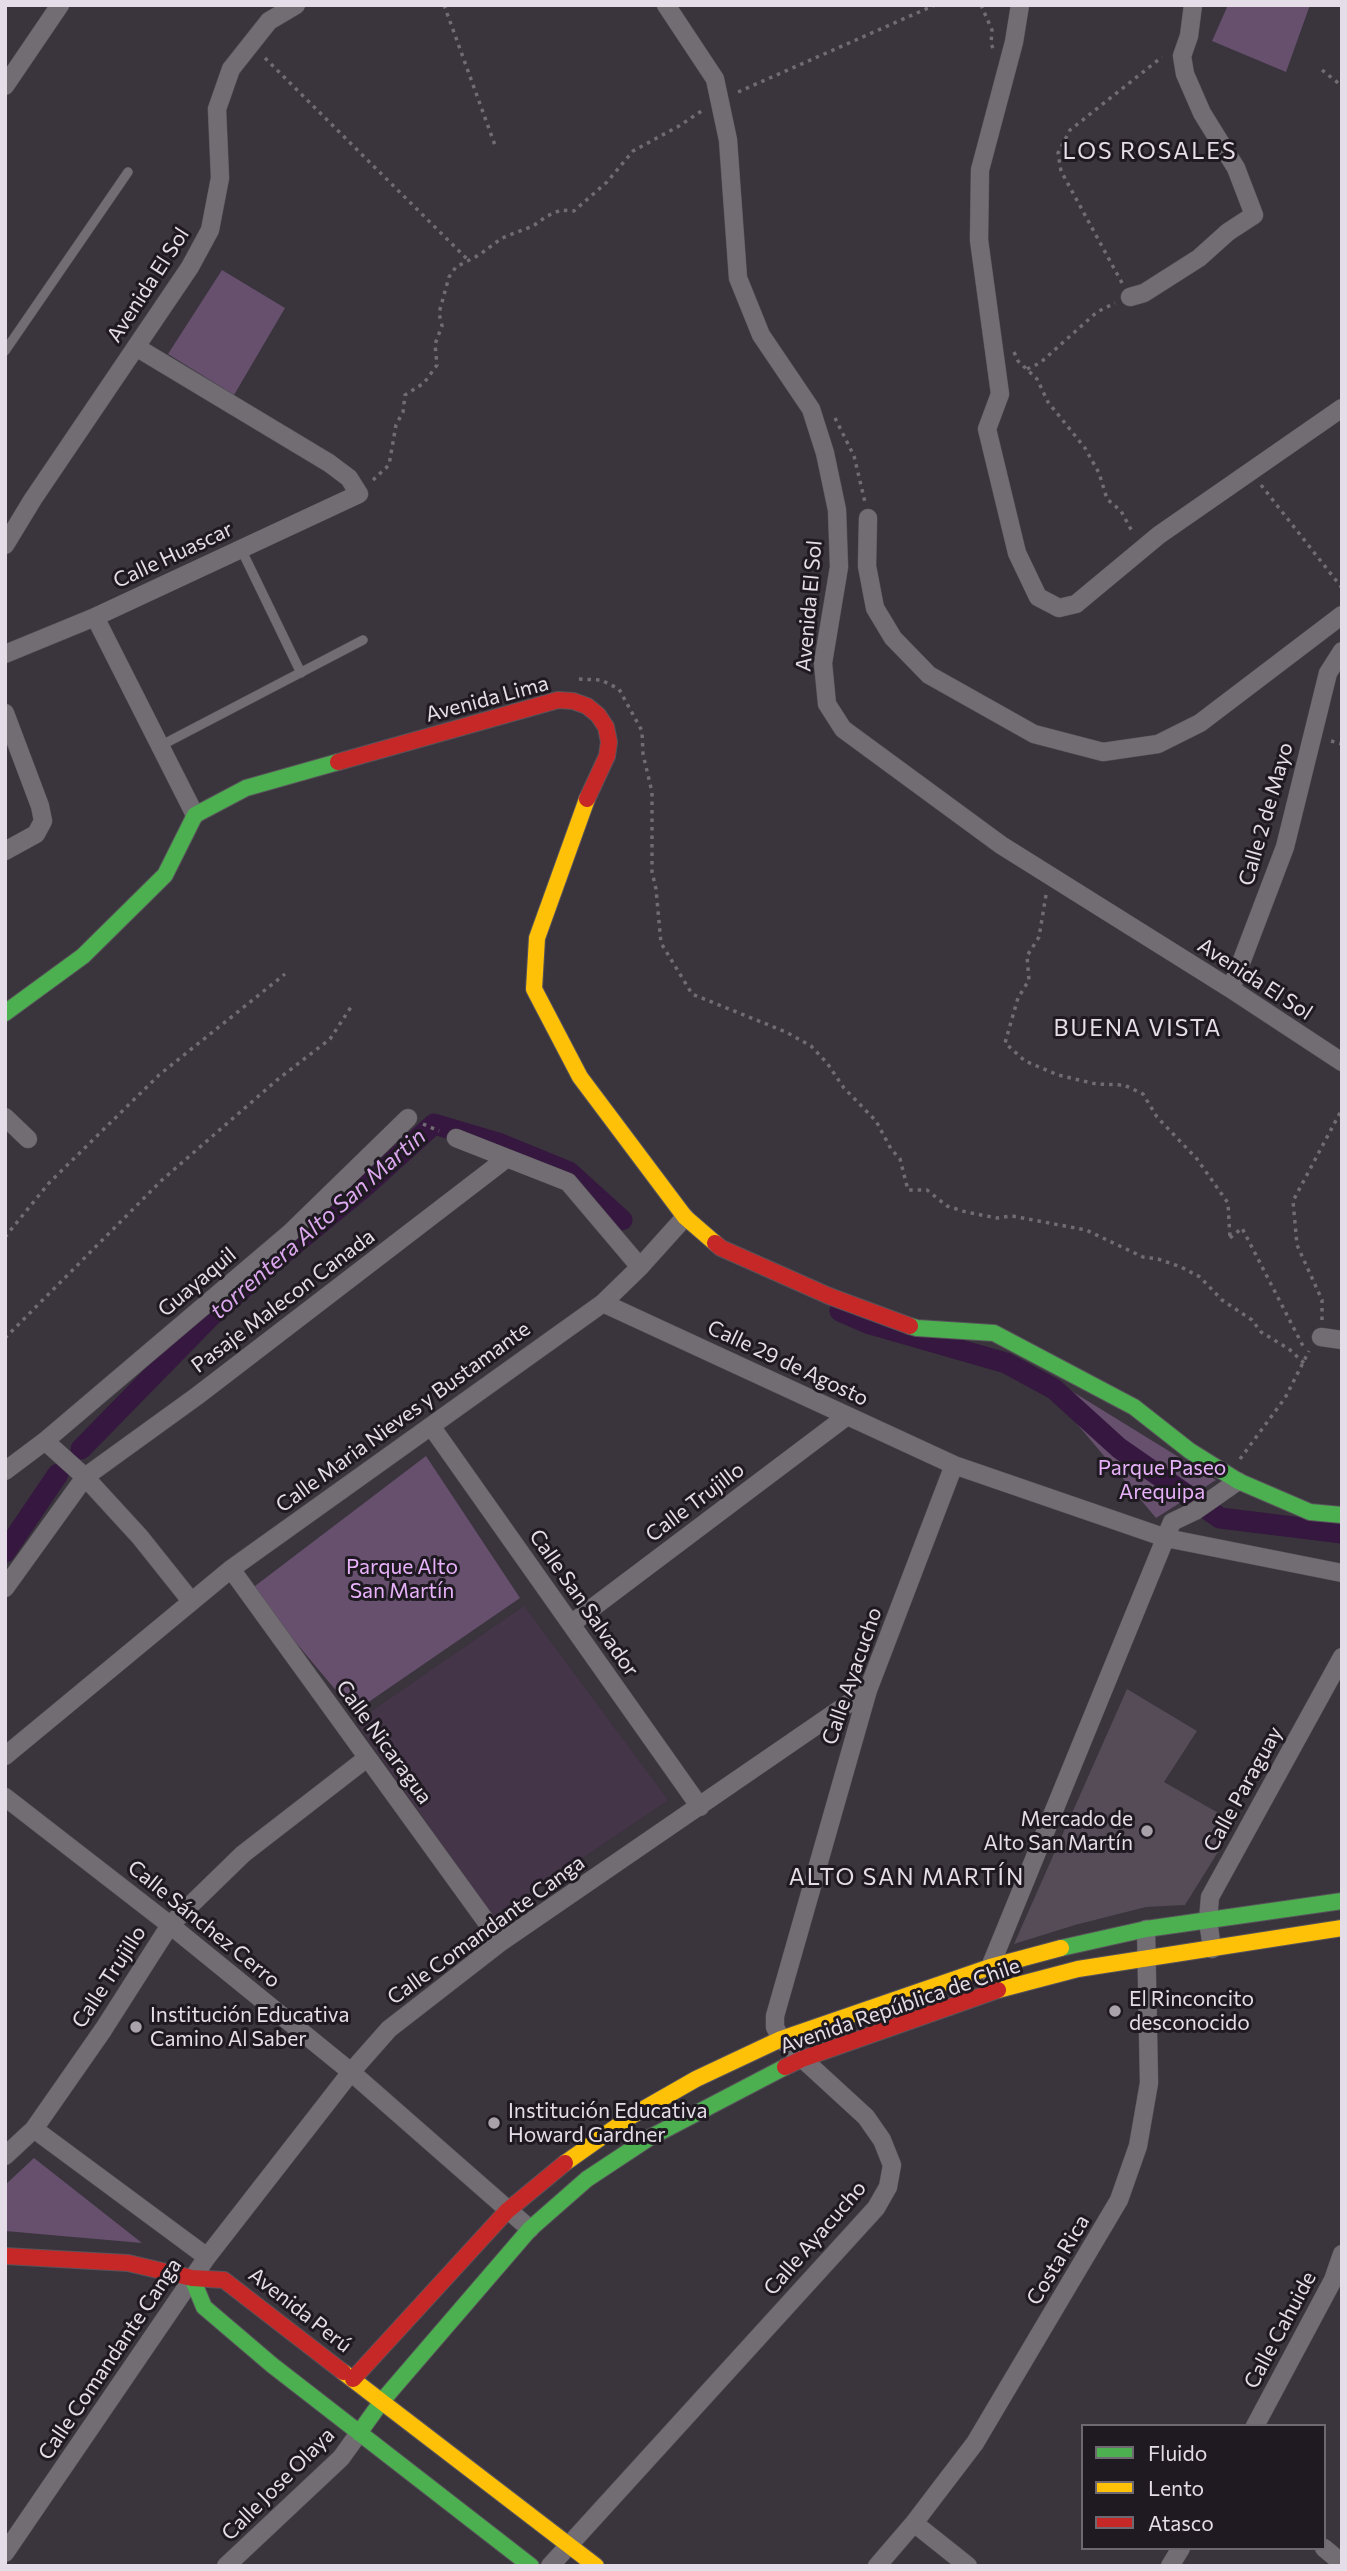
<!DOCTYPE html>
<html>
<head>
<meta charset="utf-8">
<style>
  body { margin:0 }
  #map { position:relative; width:1347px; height:2571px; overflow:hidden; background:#3a343c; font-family:Commissioner,sans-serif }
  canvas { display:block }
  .frame { position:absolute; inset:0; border:7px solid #e5dde7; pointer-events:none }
  .legend { position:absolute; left:1081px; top:2424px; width:245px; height:126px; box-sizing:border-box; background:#1f1a21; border:2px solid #6e6870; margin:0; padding:9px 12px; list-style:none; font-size:21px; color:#e5dde7 }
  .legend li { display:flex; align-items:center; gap:14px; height:35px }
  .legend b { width:35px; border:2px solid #6e6870 }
</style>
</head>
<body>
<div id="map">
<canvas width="1347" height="2571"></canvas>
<div class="frame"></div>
<ul class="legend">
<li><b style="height:9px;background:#4caf50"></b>Fluido</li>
<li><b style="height:9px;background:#ffc107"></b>Lento</li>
<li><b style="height:9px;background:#c62828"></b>Atasco</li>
</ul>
</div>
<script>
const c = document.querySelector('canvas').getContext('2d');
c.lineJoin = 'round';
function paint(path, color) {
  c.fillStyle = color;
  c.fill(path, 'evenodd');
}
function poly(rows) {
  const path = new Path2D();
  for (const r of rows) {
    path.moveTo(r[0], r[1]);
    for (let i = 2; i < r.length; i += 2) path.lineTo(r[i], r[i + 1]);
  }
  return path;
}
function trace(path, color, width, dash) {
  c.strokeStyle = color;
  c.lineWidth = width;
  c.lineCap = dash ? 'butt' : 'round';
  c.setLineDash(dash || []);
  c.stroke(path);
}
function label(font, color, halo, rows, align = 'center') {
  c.font = font + ' Commissioner,sans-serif';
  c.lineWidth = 6;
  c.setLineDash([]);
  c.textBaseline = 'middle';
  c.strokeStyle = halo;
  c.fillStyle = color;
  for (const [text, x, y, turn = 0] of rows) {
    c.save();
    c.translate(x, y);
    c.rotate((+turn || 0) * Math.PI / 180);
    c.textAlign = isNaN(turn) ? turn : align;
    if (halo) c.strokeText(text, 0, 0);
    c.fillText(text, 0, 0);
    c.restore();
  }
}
paint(poly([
  [524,1606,668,1800,494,1918,356,1722]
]), '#443548');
paint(poly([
  [1228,5,1310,5,1286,72,1212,41],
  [222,270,285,308,234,395,168,354],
  [1026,1363,1216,1480,1156,1518],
  [426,1456,520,1598,354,1712,251,1589],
  [34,2158,142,2243,5,2231,5,2185]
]), '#66506d');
trace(poly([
  [840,1311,870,1324,1006,1363,1054,1389,1119,1448,1220,1518,1342,1533],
  [81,1449,211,1316,267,1267,362,1189,434,1124,498,1143,569,1172,622,1220],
  [5,1552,58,1474]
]), '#35173f', 21);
paint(poly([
  [1127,1689,1197,1731,1164,1782,1236,1823,1185,1905,1146,1907,1075,1925,1014,1944]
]), '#554c58');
const lane = poly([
  [5,351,128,172],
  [241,549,301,673],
  [160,746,363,640]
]);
const street = poly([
  [666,5,715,79,728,140,738,278,761,335,811,409,825,453,837,510,839,567,823,663,827,704,843,729,1001,845,1231,989,1342,1062],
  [1020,5,1014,42,980,170,979,240,1000,394,987,429,1017,553,1038,597,1059,608,1076,604,1159,535,1342,408],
  [5,86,60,5],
  [1130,297,1144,293,1199,258,1228,232,1254,215,1236,168,1202,113,1185,74,1182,56,1189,36,1193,5],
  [868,518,867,566,875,608,893,638,929,675,1034,734,1103,752,1158,744,1200,723,1342,615],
  [5,545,33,499,190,267,210,230,220,178,217,109,231,69,269,21,296,5],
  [95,617,195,815],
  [5,654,95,617,359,494,349,478,329,463,136,347],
  [5,713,40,806,43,821,36,834,5,851],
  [1231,989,1285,847,1328,673,1342,651],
  [5,1117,28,1139],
  [456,1138,568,1182,640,1267],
  [603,1303,954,1465,1166,1538,1342,1573],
  [1321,1337,1342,1340],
  [431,1426,700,1807],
  [45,1441,85,1477,140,1537,191,1601],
  [5,1471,45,1441,291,1232,408,1118],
  [231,1569,501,1942],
  [5,1588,85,1477,197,1396,507,1158],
  [571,1624,847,1416],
  [5,1756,231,1569,603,1303,640,1267,685,1217],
  [5,1797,170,1925,351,2072,530,2229],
  [1212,1949,1208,1920,1210,1897,1342,1657],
  [991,1975,990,1967,1172,1522,1195,1511,1238,1481],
  [34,2129,207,2257],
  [5,2156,34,2129,103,2030,170,1925,243,1854,367,1758],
  [1255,2426,1333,2280,1342,2254],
  [914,2523,968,2566],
  [1324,2548,1342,2563],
  [5,2553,207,2257,351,2072,389,2029,501,1942,868,1690],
  [226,2566,341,2458,359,2433],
  [550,2566,876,2208,888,2187,892,2165,882,2140,866,2117,781,2039,775,2027,775,2016,868,1690,954,1465],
  [877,2566,914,2523,975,2443,1119,2200,1138,2146,1149,2083,1146,1929],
  [1170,2566,1181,2548]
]);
const fast = poly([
  [5,1013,83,956,165,875,195,815,246,788,338,762],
  [910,1326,917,1328,994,1333,1134,1407,1190,1451,1238,1481,1310,1512,1342,1515],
  [1061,1948,1146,1929,1342,1901],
  [192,2278,204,2307,272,2365,531,2566],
  [359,2433,382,2401,530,2229,587,2179,649,2138,785,2067]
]);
const slow = poly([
  [587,799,537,938,534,989,580,1077,685,1217,715,1243],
  [998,1990,1078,1969,1342,1928],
  [565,2163,633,2115,696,2079,781,2039,990,1967,1061,1948],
  [343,2372,596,2566]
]);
const jam = poly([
  [338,762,558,700,573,701,587,706,598,715,606,727,609,742,607,756,587,799],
  [715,1243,721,1248,829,1296,910,1326],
  [785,2067,802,2059,998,1990],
  [5,2256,128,2263,192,2278,224,2280,343,2372],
  [353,2379,507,2211,565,2163]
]);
trace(lane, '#58535a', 10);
trace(street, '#58535a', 19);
trace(fast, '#58535a', 18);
trace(slow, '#58535a', 18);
trace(jam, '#58535a', 18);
trace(poly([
  [444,5,496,148],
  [981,5,992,30,991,44,993,48],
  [265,58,468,260],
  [1322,70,1342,86],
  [738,92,935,5],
  [1122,283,1061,171,1058,153,1070,130,1162,57],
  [1014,352,1018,361,1037,379,1048,402,1085,448,1099,473,1107,499,1121,511,1133,533],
  [1027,369,1040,363,1097,312,1115,303],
  [835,418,854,456,865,502],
  [373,480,389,465,396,425,403,412,405,395,424,383,437,365,435,344,442,326,439,313,449,277,456,267,479,255,502,238,533,226,547,216,561,210,574,211,607,182,633,151,679,126,703,110],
  [1261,485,1342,588],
  [579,679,601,680,619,689,642,731,643,754,652,792,652,872,656,889,661,943,692,994,786,1032,811,1046,827,1063,844,1088,876,1121,891,1149,900,1159,908,1190,927,1190,947,1206,966,1212,997,1218,1012,1216,1086,1230,1143,1257,1158,1259,1181,1267,1200,1277,1222,1300,1252,1320,1261,1332,1289,1349,1304,1363],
  [1331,741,1342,744],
  [1046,895,1039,937,1027,956,1029,980,1018,998,1005,1043,1025,1061,1058,1075,1096,1084,1124,1085,1143,1094,1157,1117,1197,1159,1228,1203,1230,1238],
  [423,1124,439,1131],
  [5,1237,49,1183,159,1075,285,974],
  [1230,1238,1242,1228,1303,1346],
  [1322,1320,1322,1300,1297,1245,1293,1201,1342,1109],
  [5,1338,162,1180,277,1080,330,1039,351,1007],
  [1240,1459,1285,1398,1309,1351]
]), '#716c72', 3.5, [3.5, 5]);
trace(lane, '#716d73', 9);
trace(street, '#716d73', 18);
trace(fast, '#4caf50', 16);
trace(slow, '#ffc107', 16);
trace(jam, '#c62828', 16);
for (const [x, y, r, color] of [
  [1147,1831,7,"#a9a2ab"],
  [1115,2011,7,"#a9a2ab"],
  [136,2027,7,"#a9a2ab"],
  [494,2123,7,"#a9a2ab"]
]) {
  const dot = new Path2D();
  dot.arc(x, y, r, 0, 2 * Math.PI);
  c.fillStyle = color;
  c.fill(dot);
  trace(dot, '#1f1a21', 2.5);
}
label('21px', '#e5dde7', '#1f1a21', [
  ["Avenida El Sol",148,285,-57],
  ["Calle Huascar",173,555,-25],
  ["Avenida El Sol",809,606,-85],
  ["Avenida Lima",487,699,-15],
  ["Calle 2 de Mayo",1266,814,-74],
  ["Avenida El Sol",1255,979,33],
  ["Guayaquil",197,1282,-40],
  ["Pasaje Malecon Canada",283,1301,-37],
  ["Calle 29 de Agosto",788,1363,25],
  ["Calle Maria Nieves y Bustamante",403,1417,-36],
  ["Calle Trujillo",695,1502,-37],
  ["Calle San Salvador",584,1603,55],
  ["Calle Ayacucho",852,1676,-71],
  ["Calle Nicaragua",384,1742,54],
  ["Calle Paraguay",1243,1789,-61],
  ["Calle Sánchez Cerro",204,1924,39],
  ["Calle Comandante Canga",486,1930,-36],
  ["Calle Trujillo",109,1977,-57],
  ["Avenida República de Chile",900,2006,-19],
  ["Calle Ayacucho",815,2238,-49],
  ["Costa Rica",1058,2260,-59],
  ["Avenida Perú",300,2310,38],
  ["Calle Cahuide",1280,2330,-62],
  ["Calle Comandante Canga",110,2359,-56],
  ["Calle Jose Olaya",278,2484,-45]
]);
label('21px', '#e8b2fb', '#1f1a21', [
  ["Parque Paseo",1162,1468],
  ["Arequipa",1162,1492],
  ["Parque Alto",402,1567],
  ["San Martín",402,1591]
]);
label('21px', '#e5dde7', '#1f1a21', [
  ["Mercado de",1133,1819,"right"],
  ["Alto San Martín",1133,1843,"right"],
  ["El Rinconcito",1129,1999],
  ["desconocido",1129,2023],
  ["Institución Educativa",150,2015],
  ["Camino Al Saber",150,2039],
  ["Institución Educativa",508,2111],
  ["Howard Gardner",508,2135]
], 'left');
c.letterSpacing = '2px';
label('23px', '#e5dde7', '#1f1a21', [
  ["LOS ROSALES",1150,151],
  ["BUENA VISTA",1138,1028],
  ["ALTO SAN MARTÍN",907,1877]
]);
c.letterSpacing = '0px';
label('italic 23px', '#dda8f0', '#1f1a21', [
  ["torrentera Alto San Martin",318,1224,-41]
]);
</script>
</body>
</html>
